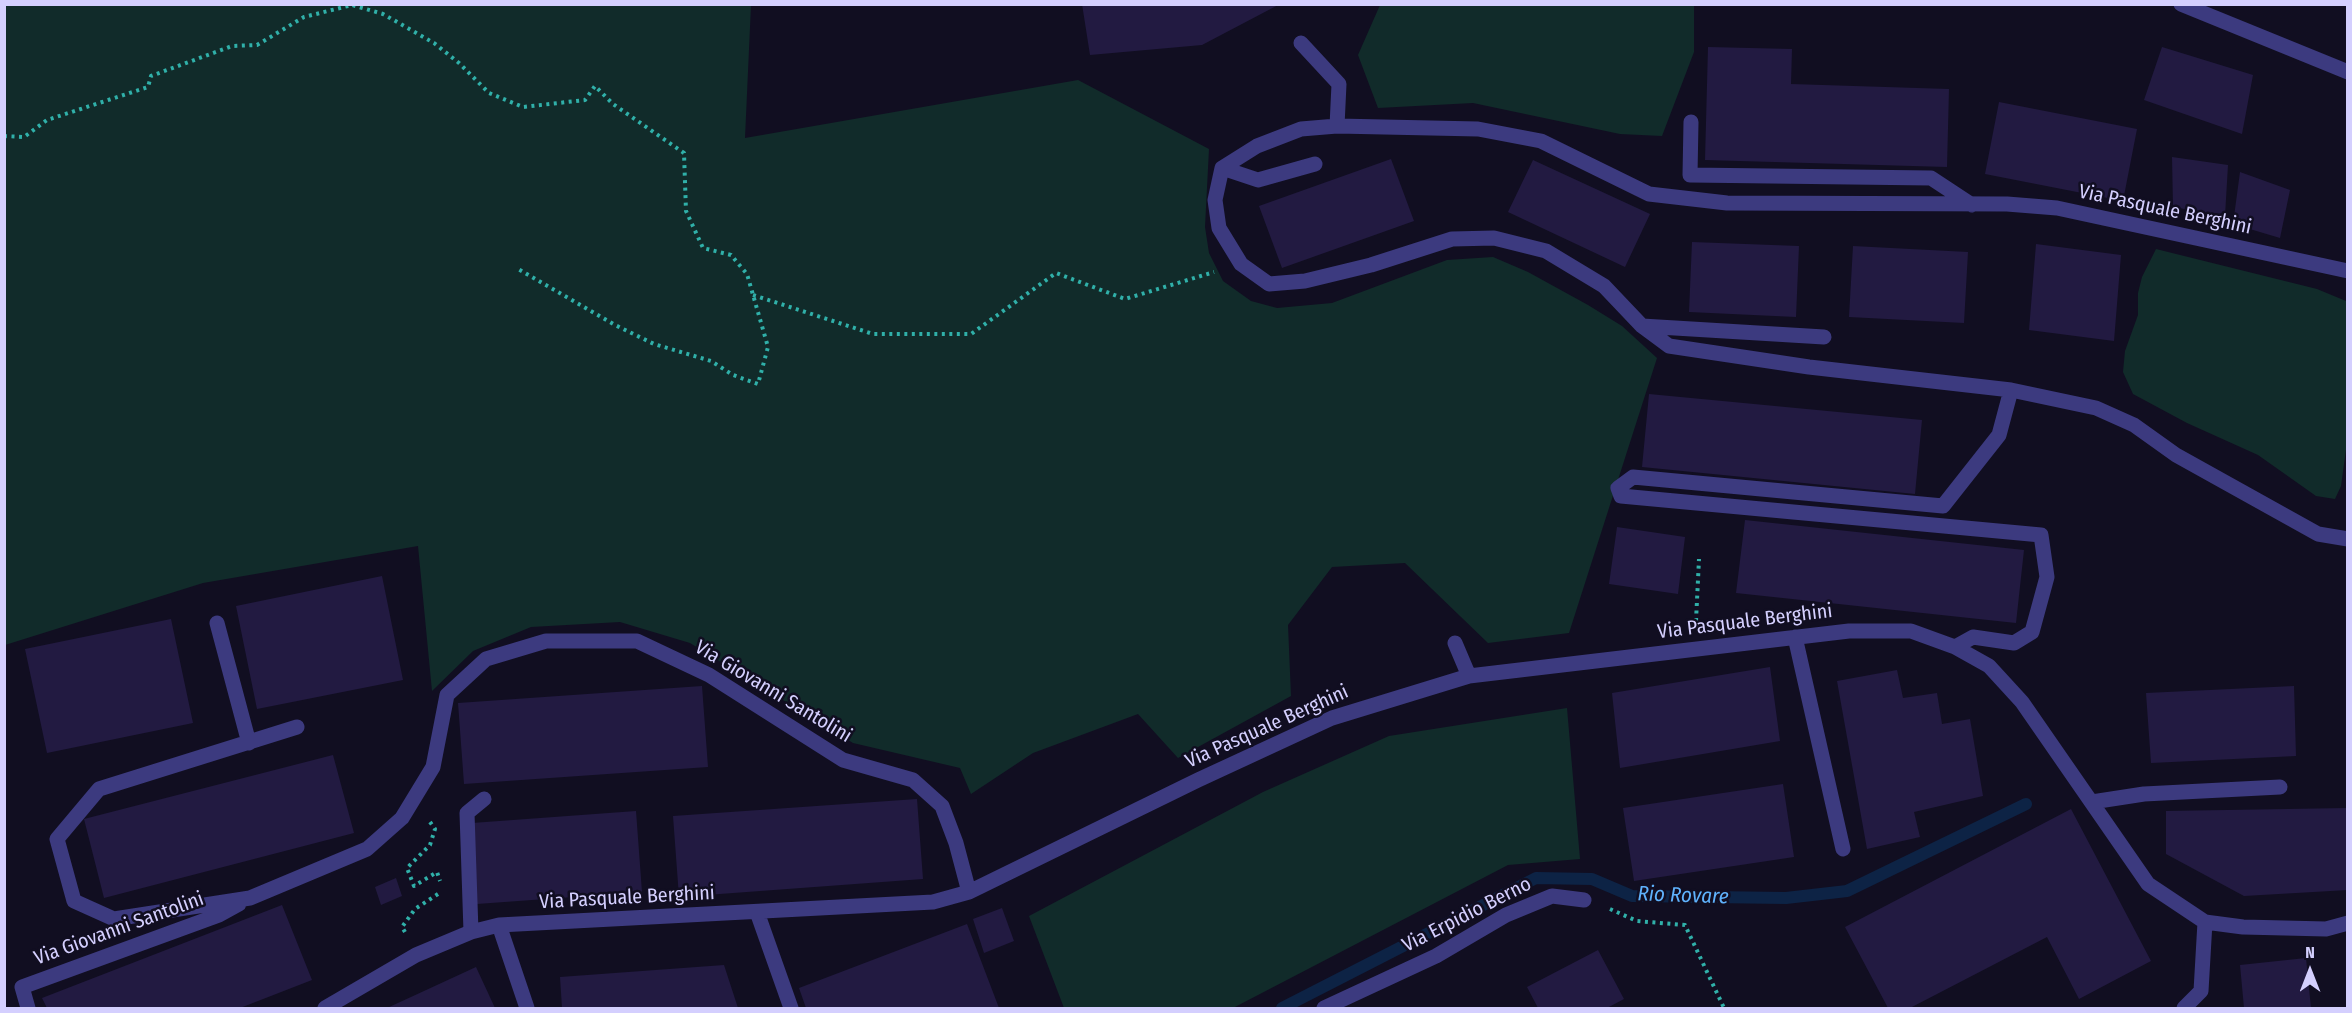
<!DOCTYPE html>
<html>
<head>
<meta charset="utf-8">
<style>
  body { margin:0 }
  #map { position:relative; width:2352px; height:1013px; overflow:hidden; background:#110e21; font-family:"Fira Sans Condensed",sans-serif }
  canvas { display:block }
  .frame { position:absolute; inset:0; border:6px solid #d4cffe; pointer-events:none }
  .north { position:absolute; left:2280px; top:941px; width:60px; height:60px; -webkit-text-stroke:4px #110e21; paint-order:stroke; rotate:0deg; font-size:16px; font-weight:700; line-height:24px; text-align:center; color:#d4cffe }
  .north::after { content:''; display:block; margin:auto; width:21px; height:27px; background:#d4cffe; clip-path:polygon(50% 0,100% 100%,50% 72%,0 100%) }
</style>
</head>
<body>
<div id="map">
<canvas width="2352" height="1013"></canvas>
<div class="frame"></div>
<div class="north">N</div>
</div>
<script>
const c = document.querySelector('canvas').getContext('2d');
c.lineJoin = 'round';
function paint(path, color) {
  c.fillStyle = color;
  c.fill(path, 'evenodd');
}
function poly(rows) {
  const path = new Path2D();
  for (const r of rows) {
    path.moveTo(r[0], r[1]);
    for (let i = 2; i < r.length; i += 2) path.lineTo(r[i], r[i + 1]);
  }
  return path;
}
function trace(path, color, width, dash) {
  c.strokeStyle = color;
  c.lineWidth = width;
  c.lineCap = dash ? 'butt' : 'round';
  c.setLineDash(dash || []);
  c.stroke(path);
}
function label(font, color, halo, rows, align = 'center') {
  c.font = font + ' "Fira Sans Condensed",sans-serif';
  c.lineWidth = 5;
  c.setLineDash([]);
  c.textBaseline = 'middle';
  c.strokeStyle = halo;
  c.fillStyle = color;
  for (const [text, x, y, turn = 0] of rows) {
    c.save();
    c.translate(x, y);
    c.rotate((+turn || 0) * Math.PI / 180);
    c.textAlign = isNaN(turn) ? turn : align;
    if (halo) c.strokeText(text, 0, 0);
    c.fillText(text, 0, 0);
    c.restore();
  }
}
paint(poly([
  [5,5,751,5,745,138,1078,80,1209,149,1205,227,1209,253,1223,281,1251,301,1277,308,1332,303,1447,260,1493,257,1528,272,1588,305,1622,326,1657,358,1569,633,1488,643,1405,563,1332,567,1288,625,1291,696,1178,758,1138,714,1033,753,971,794,960,768,853,743,690,643,620,622,531,627,473,651,432,691,418,546,203,583,5,645],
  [1380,5,1694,5,1694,52,1662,136,1620,134,1473,103,1378,108,1358,55],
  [2156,249,2317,289,2346,301,2348,435,2341,486,2335,499,2316,496,2258,455,2187,423,2133,394,2123,372,2125,351,2138,315,2138,293,2142,277],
  [1567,708,1580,859,1508,865,1233,1008,1064,1008,1029,916,1263,792,1389,736]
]), '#112b2a');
trace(poly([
  [1282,1008,1536,878,1592,879,1632,896,1786,898,1847,891,2026,804]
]), '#0d2345', 12);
paint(poly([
  [1082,4,1280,4,1202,45,1090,55],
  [1708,47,1792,49,1791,84,1949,89,1947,167,1705,160],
  [2162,47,2253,75,2242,134,2144,100],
  [1999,102,2137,129,2123,201,1985,174],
  [2172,157,2228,165,2225,216,2173,207],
  [1391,159,1414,221,1282,268,1259,206],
  [1533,160,1650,214,1625,267,1508,212],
  [2240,172,2290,190,2280,238,2233,224],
  [1692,242,1799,246,1796,317,1689,312],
  [2036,244,2121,255,2114,341,2029,330],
  [1853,246,1968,252,1964,323,1849,317],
  [1649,394,1922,420,1915,494,1642,467],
  [1745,520,2024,550,2016,623,1736,593],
  [1617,527,1685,537,1678,594,1609,584],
  [382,576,403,680,257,709,236,606],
  [171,619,193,723,47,753,25,649],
  [1770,667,1780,741,1620,768,1612,693],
  [1897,670,1903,698,1937,693,1942,724,1970,719,1983,796,1914,812,1920,837,1867,849,1837,681],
  [702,686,708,767,464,784,458,703],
  [2294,686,2296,756,2151,763,2146,693],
  [333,755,354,833,104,898,84,819],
  [1783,784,1794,857,1634,881,1623,808],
  [917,799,923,879,679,897,673,816],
  [2348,808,2348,890,2244,896,2166,854,2166,811],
  [2071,809,2151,961,2079,999,2047,937,1910,1008,1888,1008,1845,927],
  [636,811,642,892,477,904,472,823],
  [396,878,402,896,381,905,375,887],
  [282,905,312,980,240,1008,47,1008,42,998],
  [1002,908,1014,941,984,953,973,919],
  [967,924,999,1008,806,1008,799,988],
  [1598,950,1624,999,1607,1008,1538,1008,1527,987],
  [2306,958,2311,1008,2244,1008,2240,965],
  [724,965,738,1008,562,1008,560,977],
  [476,967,495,1008,387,1008,424,991]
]), '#221a41');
trace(poly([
  [4,136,24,137,47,120,148,87,151,76,232,46,257,45,304,17,352,5,383,14,434,43,459,63,489,93,523,107,585,100,595,86,613,104,684,153,686,211,703,248,731,255,747,274,768,347,758,384,733,375,711,361,654,344,615,325,518,269],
  [753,295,873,334,971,334,1056,273,1125,299,1214,272],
  [1696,621,1699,559],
  [430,822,435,829,430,845,407,868,414,886,437,872,440,881],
  [1610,909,1637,921,1685,925,1724,1008],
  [405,932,402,927,415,909,441,892]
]), '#30b0a9', 4, [3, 4.5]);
trace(poly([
  [2181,4,2348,72],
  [1301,43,1339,84,1337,126],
  [1691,122,1690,175,1931,178,1972,205],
  [1222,168,1258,180,1315,164],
  [2348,271,2057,208,2007,204,1727,203,1649,194,1541,141,1478,129,1337,126,1301,129,1257,146,1222,168,1215,200,1219,228,1241,264,1269,284,1305,281,1371,265,1452,239,1494,238,1546,251,1604,286,1642,326,1669,346,1809,367,2011,390,2096,408,2134,425,2176,455,2318,534,2348,539],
  [1642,326,1824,337],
  [217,623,249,743],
  [1795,637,1843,849],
  [1455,643,1469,676],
  [1955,647,1973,637,2014,643,2032,632,2047,577,2041,535,1621,496,1618,488,1633,477,1943,506,1999,435,2011,390],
  [297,727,99,789,57,839,74,901,114,919,250,898,367,849,402,818,433,767,447,695,486,659,546,641,637,641,709,675,843,760,913,780,942,806,956,843,969,892],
  [2092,802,2144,794,2280,787],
  [757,912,791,1008],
  [499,925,527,1008],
  [471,932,467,813,484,799],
  [28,1008,22,987,219,915,239,904],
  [325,1008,416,955,471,932,499,925,933,902,969,892,1198,780,1332,718,1469,676,1849,631,1911,631,1955,647,1989,666,2022,702,2148,884,2205,922,2243,927,2326,929,2348,923],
  [1324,1008,1436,956,1506,915,1552,896,1584,900],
  [2184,1008,2201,991,2205,922]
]), '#3c3a7f', 15);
label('20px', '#d4cffe', '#110e21', [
  ["Via Pasquale Berghini",2165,210,12],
  ["Via Pasquale Berghini",1745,622,-7],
  ["Via Giovanni Santolini",773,692,31],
  ["Via Pasquale Berghini",1267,727,-24],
  ["Via Pasquale Berghini",627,898,-3],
  ["Via Erpidio Berno",1467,915,-27],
  ["Via Giovanni Santolini",119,929,-20]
]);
label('italic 21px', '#5fb2fc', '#110e21', [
  ["Rio Rovare",1683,896,2]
]);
</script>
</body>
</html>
